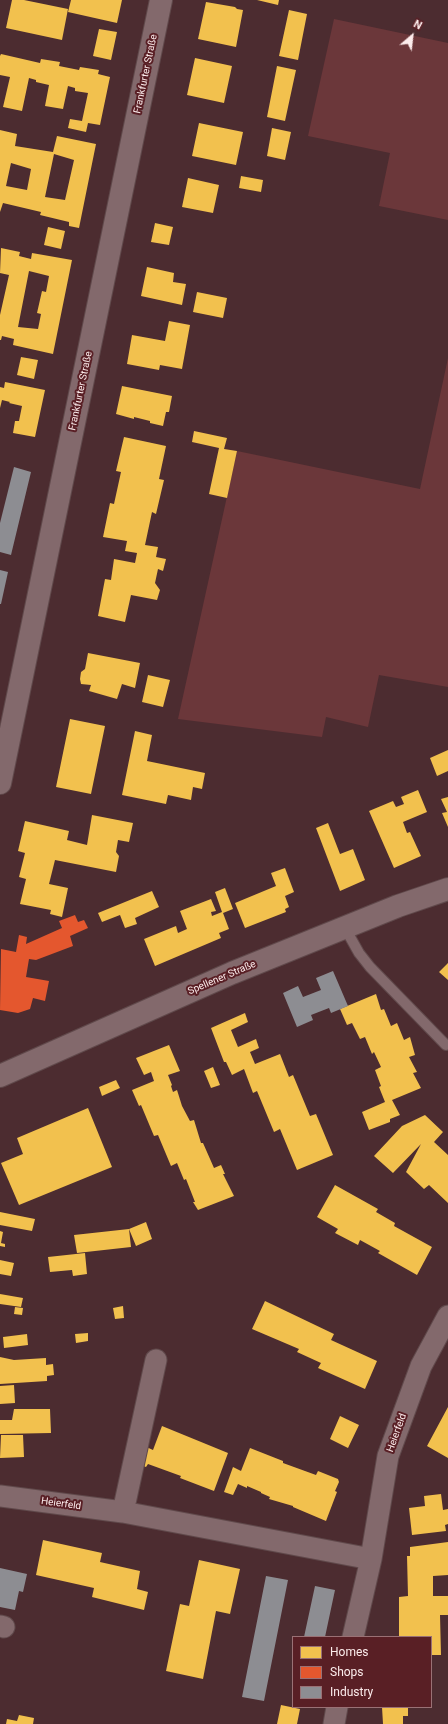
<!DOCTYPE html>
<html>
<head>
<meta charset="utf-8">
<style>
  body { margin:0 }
  #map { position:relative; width:448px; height:1724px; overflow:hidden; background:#4c2c30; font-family:Roboto,sans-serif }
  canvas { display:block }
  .legend { position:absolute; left:292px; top:1636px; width:140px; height:72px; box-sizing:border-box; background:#591f25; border:1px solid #9a7175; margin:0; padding:5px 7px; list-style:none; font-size:12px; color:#fcecec }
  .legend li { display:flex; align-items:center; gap:8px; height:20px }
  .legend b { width:20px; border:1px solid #9a7175 }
  .north { position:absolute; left:392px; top:16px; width:40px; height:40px; -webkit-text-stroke:3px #591f25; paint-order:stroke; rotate:28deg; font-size:11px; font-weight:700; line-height:16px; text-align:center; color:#fcecec }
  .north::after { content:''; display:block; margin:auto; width:14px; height:18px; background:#fcecec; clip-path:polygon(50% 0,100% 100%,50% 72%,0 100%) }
</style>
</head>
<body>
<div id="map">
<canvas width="448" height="1724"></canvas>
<ul class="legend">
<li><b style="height:11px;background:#f2c14e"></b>Homes</li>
<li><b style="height:11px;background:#e4572e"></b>Shops</li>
<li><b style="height:11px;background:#8d8d92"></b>Industry</li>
</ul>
<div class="north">N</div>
</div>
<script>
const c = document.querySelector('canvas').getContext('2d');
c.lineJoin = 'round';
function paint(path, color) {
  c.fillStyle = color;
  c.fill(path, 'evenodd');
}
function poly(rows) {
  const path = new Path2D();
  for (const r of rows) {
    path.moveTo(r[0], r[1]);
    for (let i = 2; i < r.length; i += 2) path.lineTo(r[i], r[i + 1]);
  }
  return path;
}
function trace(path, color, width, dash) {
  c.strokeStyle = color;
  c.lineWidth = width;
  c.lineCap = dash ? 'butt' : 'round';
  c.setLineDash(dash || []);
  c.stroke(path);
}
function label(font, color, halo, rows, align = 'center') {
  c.font = font + ' Roboto,sans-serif';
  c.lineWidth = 4;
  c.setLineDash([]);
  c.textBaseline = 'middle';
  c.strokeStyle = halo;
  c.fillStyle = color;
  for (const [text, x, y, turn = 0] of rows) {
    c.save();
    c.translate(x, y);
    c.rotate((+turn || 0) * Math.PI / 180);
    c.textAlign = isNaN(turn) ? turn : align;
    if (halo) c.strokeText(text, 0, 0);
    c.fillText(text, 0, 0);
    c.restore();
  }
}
paint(poly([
  [334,19,448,43,448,220,379,206,390,153,308,136],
  [448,358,448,687,379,675,368,727,326,717,322,737,178,719,237,451,420,489]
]), '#6b373a');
paint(poly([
  [12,0,24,0,68,9,62,40,6,28],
  [71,0,122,0,117,23,68,12],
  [257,0,279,0,278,5],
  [206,2,235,7,237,9,243,10,236,47,198,39],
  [289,10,307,14,298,60,279,56],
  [99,29,117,32,111,60,93,56],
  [1,54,40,63,41,59,60,62,59,66,79,70,80,67,99,70,98,74,110,77,100,125,88,123,86,132,68,128,70,119,82,121,88,93,75,91,75,88,68,86,63,109,45,106,49,85,36,82,36,80,29,78,22,111,3,107,10,77,0,75,0,56],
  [195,58,232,66,224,103,187,95],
  [277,66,296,70,285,121,267,117],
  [199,123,243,132,236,165,192,156],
  [272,128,291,132,285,160,267,156],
  [0,130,17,134,15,146,53,152,57,136,96,144,79,228,69,226,69,222,40,215,41,212,3,203,0,212],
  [54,154,74,160,65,200,45,197],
  [11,163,31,169,27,190,6,186],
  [241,176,263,180,261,192,239,188],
  [188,178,219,185,213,213,182,207],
  [155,223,173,227,169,245,151,242],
  [48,227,65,231,61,249,44,245],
  [1,248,20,252,19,256,31,259,32,253,72,260,53,354,13,345,14,339,2,336,1,340,0,340,0,315,9,275,0,273],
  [29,271,49,276,46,292,42,291,37,313,41,314,38,329,18,327],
  [147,267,174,273,173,282,186,284,182,305,141,296],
  [197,292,227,298,223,318,193,312],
  [169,321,190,325,182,369,160,365,159,370,127,364,132,335,165,341],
  [21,357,38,360,34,379,17,375],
  [5,382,45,390,35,437,13,433,15,421,19,421,22,406,9,403,10,402,2,400,0,408,0,387,4,388],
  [122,386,172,396,169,412,166,412,163,426,150,423,150,421,134,417,134,419,116,414],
  [194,431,227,438,224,449,237,451,227,498,209,494,219,448,192,442],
  [124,437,166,446,159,479,164,480,156,514,152,512,145,545,158,547,156,557,166,559,163,571,158,569,155,583,160,590,157,600,131,595,125,622,98,616,105,579,111,580,114,559,135,563,137,553,125,551,127,541,103,537,110,503,114,504,121,472,116,471],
  [88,653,140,663,135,688,122,684,117,699,89,691,91,685,81,684,80,679,81,672,85,669],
  [148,675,170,680,163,707,142,702],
  [70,719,105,726,91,794,56,787],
  [135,731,152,735,147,761,205,773,202,789,193,787,191,800,168,795,166,804,122,795],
  [448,750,448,771,437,776,430,758],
  [418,790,427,812,403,822,407,833,410,832,421,856,394,868,369,811,393,801,396,807,404,804,401,797],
  [448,797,448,827,442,813,447,812,441,799],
  [92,815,133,823,129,842,118,840,116,852,119,856,116,872,55,860,49,884,68,888,62,917,50,914,51,910,20,904,26,879,19,877,25,853,18,851,25,821,69,831,67,840,87,845],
  [328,823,340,854,353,849,365,880,340,891,316,828],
  [285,868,294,892,285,896,289,907,285,909,286,912,245,928,235,903,276,886,271,873],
  [225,888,233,909,223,913,229,929,219,933,221,938,155,966,144,939,176,926,178,933,187,929,180,911,211,899,216,911,211,912,212,916,222,912,215,892],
  [152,891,159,907,135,918,137,924,125,928,120,915,102,922,98,913],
  [448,963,448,980,439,972],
  [376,994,381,1010,384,1009,391,1026,397,1023,404,1040,410,1037,415,1055,409,1057,417,1072,413,1073,421,1088,392,1100,400,1115,390,1119,390,1122,369,1130,362,1112,385,1102,379,1087,381,1086,375,1070,381,1067,374,1052,372,1054,365,1037,360,1039,352,1023,347,1025,340,1009],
  [245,1013,248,1022,231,1030,238,1047,256,1039,259,1048,250,1052,255,1064,280,1054,289,1077,293,1075,310,1116,316,1114,333,1155,297,1170,280,1129,274,1132,257,1091,253,1093,244,1069,232,1075,226,1062,224,1062,211,1028],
  [169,1045,180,1071,168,1075,172,1085,171,1086,173,1092,177,1090,182,1106,190,1121,194,1120,201,1143,203,1143,214,1168,221,1165,225,1174,223,1174,234,1196,198,1210,193,1202,195,1202,186,1179,184,1180,177,1163,171,1166,158,1135,154,1136,141,1105,139,1106,132,1090,154,1081,151,1072,144,1075,136,1058],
  [213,1067,220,1085,211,1088,204,1071],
  [116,1080,120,1088,102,1096,99,1087],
  [88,1108,112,1167,19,1205,1,1163,23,1154,17,1138],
  [425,1115,443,1132,434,1142,448,1155,448,1203,429,1185,424,1189,406,1172,421,1144,393,1173,374,1156,402,1126],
  [335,1185,378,1209,376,1212,395,1223,394,1226,432,1247,417,1275,378,1253,380,1251,360,1240,358,1245,335,1233,338,1229,317,1217],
  [0,1212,35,1219,32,1231,0,1225],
  [146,1222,152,1239,136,1246,129,1229],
  [129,1229,131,1247,77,1253,74,1235],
  [0,1231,3,1232,1,1243,5,1244,5,1247,0,1246],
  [85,1253,87,1274,73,1276,72,1270,50,1272,48,1257],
  [0,1260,14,1263,11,1276,0,1274],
  [0,1294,23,1298,21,1307,0,1304],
  [265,1301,334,1334,331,1340,377,1361,365,1389,318,1368,321,1363,297,1352,299,1349,252,1329],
  [123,1306,124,1318,115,1319,113,1308],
  [15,1307,23,1308,22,1315,14,1314],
  [88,1333,88,1341,76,1343,75,1334],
  [27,1334,28,1345,4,1348,3,1337],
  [0,1357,14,1360,46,1358,46,1365,53,1364,54,1375,47,1376,47,1381,0,1384],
  [14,1385,15,1403,0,1404,0,1386],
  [448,1407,448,1458,427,1446],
  [14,1409,50,1409,51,1433,0,1434,0,1420,12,1420],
  [340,1416,359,1425,348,1448,330,1439],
  [162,1426,228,1453,214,1491,180,1478,181,1476,148,1464,146,1467,138,1464,142,1445,153,1450],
  [1,1435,23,1435,24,1457,0,1458],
  [250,1448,283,1461,283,1463,316,1475,318,1471,338,1479,339,1482,335,1491,337,1492,326,1521,293,1507,293,1506,269,1499,270,1497,261,1493,261,1492,247,1486,247,1488,238,1484,233,1495,224,1492,233,1467,241,1471],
  [441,1494,443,1510,448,1509,448,1524,445,1525,446,1531,412,1535,409,1508,425,1506,424,1496],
  [43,1540,102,1553,100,1562,140,1571,137,1589,148,1592,144,1610,92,1597,94,1588,36,1575],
  [448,1542,448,1575,433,1576,433,1596,448,1596,448,1615,440,1615,441,1655,431,1655,431,1637,399,1637,399,1597,408,1596,407,1556,410,1556,410,1547],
  [199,1560,240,1569,230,1614,216,1611,203,1679,166,1671,180,1604,189,1606],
  [281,1705,300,1709,297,1724,277,1724],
  [382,1707,408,1707,408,1716,403,1716,403,1724,383,1724],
  [19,1715,34,1718,33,1724,6,1724,7,1719,17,1721]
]), '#f2c14e');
paint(poly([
  [75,915,78,922,84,920,88,928,70,936,73,946,36,960,29,959,26,977,49,981,45,1001,33,998,30,1009,18,1013,0,1010,1,949,16,952,19,935,27,937,26,944,62,928,59,921]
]), '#e4572e');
paint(poly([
  [14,467,31,472,11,555,0,552,0,523],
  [0,570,8,572,1,604,0,604],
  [333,971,348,1006,331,1013,329,1008,311,1015,313,1020,297,1027,283,993,298,986,303,997,321,990,316,978],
  [0,1568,27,1574,23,1592,19,1591,15,1610,0,1607],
  [266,1576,288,1580,264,1701,242,1697],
  [315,1586,335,1590,325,1637,304,1637]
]), '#8d8d92');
const lane = poly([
  [345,928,359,953,370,967,446,1045]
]);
const street = poly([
  [0,1496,123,1512,371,1559],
  [123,1512,156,1360],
  [0,1626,4,1627],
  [353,1637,371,1559,388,1456,421,1366,448,1316],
  [334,1724,337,1707]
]);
const secondary = poly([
  [0,783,161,0],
  [0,1076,232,973,398,906,448,889]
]);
trace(lane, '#60494b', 12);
trace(street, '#60494b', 23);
trace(secondary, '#60494b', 24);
trace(lane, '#83696c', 10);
trace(street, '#83696c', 21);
trace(secondary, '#83696c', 22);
label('10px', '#fcecec', '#591f25', [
  ["Frankfurter Straße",146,74,-78],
  ["Frankfurter Straße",81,391,-78],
  ["Spellener Straße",222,978,-23],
  ["Heierfeld",397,1433,-70],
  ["Heierfeld",61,1504,8]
]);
</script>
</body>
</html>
